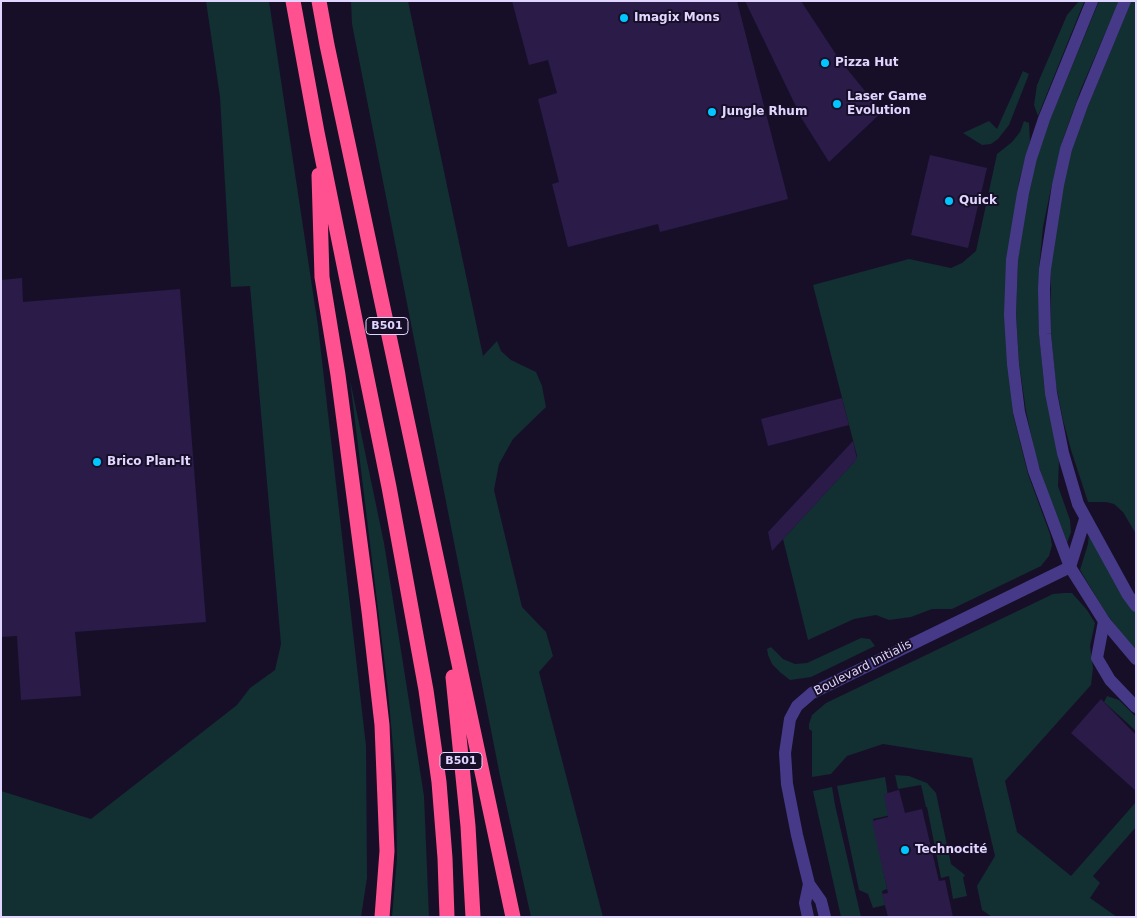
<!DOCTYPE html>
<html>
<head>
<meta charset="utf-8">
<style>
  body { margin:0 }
  #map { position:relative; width:1137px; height:918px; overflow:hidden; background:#170f28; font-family:"DejaVu Sans",sans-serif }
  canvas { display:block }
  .frame { position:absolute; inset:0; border:2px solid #e0d6ff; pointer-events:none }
</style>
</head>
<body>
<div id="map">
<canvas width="1137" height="918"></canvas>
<div class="frame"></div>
</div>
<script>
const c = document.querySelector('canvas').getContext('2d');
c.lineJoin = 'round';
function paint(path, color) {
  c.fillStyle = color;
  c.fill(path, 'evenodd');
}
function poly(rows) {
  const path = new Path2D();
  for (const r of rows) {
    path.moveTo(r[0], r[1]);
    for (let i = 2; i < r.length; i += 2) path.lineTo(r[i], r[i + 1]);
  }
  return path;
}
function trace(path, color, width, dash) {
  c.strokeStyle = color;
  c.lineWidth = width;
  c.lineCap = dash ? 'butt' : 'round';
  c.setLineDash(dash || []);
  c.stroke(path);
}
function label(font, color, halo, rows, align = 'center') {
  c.font = font + ' "DejaVu Sans",sans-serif';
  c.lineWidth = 4;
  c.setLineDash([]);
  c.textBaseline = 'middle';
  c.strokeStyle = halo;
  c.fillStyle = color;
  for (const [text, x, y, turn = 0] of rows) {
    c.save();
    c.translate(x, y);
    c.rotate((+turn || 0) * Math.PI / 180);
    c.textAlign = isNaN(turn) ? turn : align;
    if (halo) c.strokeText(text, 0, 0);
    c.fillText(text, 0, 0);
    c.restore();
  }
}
paint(poly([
  [206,1,269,1,318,326,366,746,367,878,361,917,1,917,1,791,91,819,237,705,250,688,275,670,281,644,250,286,231,287,220,97],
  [351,1,408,1,483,356,497,341,501,351,511,360,536,372,542,386,546,407,513,439,499,464,494,490,522,607,546,632,553,656,539,672,603,917,531,917,500,776,352,24],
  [1079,1,1084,2,1038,116,1034,105,1037,85,1067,15],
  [1099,1,1119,1,1081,89,1063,139,1050,193,1043,227,1039,268,1039,332,1044,384,1059,461,1058,486,1070,520,1071,532,1067,543,1050,502,1035,453,1026,411,1019,363,1016,316,1018,259,1026,206,1036,159,1046,129],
  [1131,1,1136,1,1136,534,1123,512,1114,504,1106,502,1088,502,1071,450,1063,420,1056,385,1051,334,1051,266,1063,186,1070,150],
  [1023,71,1029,74,1009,125,998,139,991,144,982,145,963,133,989,121,997,129],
  [1024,121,1029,123,1030,141,1019,181,1007,260,1013,414,1028,474,1050,534,1052,545,1049,556,1041,566,952,609,932,609,911,617,889,620,876,615,854,619,808,640,783,539,854,462,857,456,813,285,909,259,951,268,962,263,976,251,997,154,1012,142,1020,132],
  [350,380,384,543,424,796,429,917,392,917,397,858,396,780,388,691],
  [1089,533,1136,614,1136,652,1105,612,1080,570,1088,544],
  [1064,593,1072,593,1087,610,1095,623,1090,646,1093,668,1091,685,1005,781,1017,832,1071,876,1136,802,1136,827,1093,876,1100,883,1090,898,1117,917,992,917,982,910,977,886,995,856,972,758,883,744,847,756,831,774,812,777,812,731,809,729,809,724,812,715,826,703,1053,594],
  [861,638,870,639,875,646,811,677,790,680,781,673,772,664,768,655,767,649,771,647,783,659,795,664,807,663],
  [1107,696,1119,700,1136,717,1136,731,1104,702],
  [895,775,909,776,927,783,936,793,951,864,965,875,963,878,967,896,953,899,949,876,941,878,927,807,926,807,921,785,898,789],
  [885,777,891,815,873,819,887,889,882,891,885,905,873,908,868,894,859,890,837,786],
  [832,787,835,805,861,917,841,917,814,796,813,791]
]), '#122f32');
paint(poly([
  [512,1,737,1,788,199,660,232,658,224,568,247,552,184,559,182,538,99,557,93,548,60,529,65],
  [745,1,801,1,839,59,882,112,829,162,802,119],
  [930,155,987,168,968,248,911,235],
  [22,278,23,302,180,289,206,622,75,632,81,696,21,700,17,636,1,637,1,280],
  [842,398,849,425,768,446,761,419],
  [853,441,857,459,772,551,768,532],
  [1101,699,1136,735,1136,791,1071,733],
  [899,790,905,813,922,809,939,881,945,880,953,917,888,917,882,894,888,893,872,821,888,817,884,794]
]), '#2a1b49');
trace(poly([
  [1104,621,1097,658,1110,680,1136,707],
  [808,917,805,903,809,884],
  [825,917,821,901,809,884,797,835,787,784,785,753,790,719,797,706,812,693,1070,567,1085,519]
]), '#463a88', 12);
trace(poly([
  [1092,1,1044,119,1031,158,1023,193,1012,260,1010,315,1013,364,1019,412,1034,471,1070,567,1104,621,1136,659],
  [1125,1,1082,105,1066,149,1058,185,1045,269,1044,289,1045,334,1051,393,1063,453,1078,504,1128,595,1136,606]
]), '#463a88', 12);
trace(poly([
  [293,1,317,132,389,487,426,690,439,782,445,858,447,917],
  [319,1,327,45,513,917],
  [319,175,322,277,338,375,369,611,382,725,387,851,382,917],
  [453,677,468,826,473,917]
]), '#ff518f', 15);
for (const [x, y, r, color] of [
  [624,18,5,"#02c6ff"],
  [825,63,5,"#02c6ff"],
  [837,104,5,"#02c6ff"],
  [712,112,5,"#02c6ff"],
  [949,201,5,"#02c6ff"],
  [97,462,5,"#02c6ff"],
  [905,850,5,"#02c6ff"]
]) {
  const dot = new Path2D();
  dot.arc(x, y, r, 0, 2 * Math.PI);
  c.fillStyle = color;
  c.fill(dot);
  trace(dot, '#170f28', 2);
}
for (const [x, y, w] of [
  [387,326,42],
  [461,761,42]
]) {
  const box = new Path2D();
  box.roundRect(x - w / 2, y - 8.5, w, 17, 4);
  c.fillStyle = '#170f28';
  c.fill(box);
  trace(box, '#e0d6ff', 1);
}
label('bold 11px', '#e0d6ff', null, [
  ["B501",387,326],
  ["B501",461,761]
]);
label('bold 12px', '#e0d6ff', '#170f28', [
  ["Imagix Mons",634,18],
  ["Pizza Hut",835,63],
  ["Laser Game",847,97],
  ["Evolution",847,111],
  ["Jungle Rhum",722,112],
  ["Quick",959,201],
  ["Brico Plan-It",107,462],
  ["Technocité",915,850]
], 'left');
label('12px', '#e0d6ff', '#170f28', [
  ["Boulevard Initialis",863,668,-27]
]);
</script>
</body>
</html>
